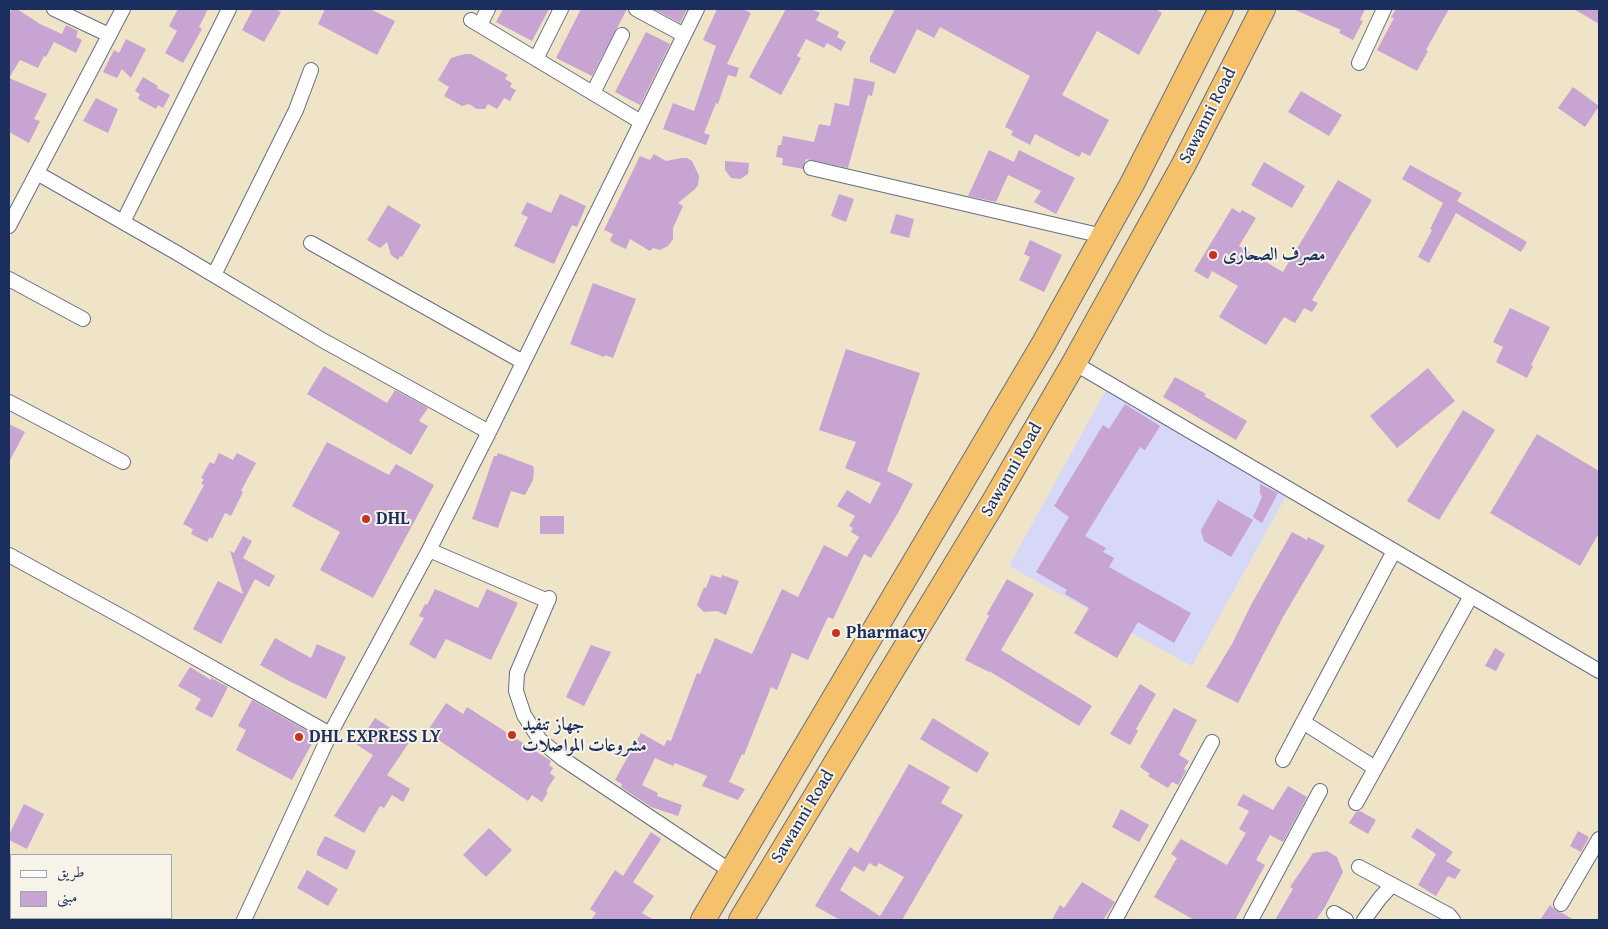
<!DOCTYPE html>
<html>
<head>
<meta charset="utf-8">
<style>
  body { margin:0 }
  #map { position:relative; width:1608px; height:929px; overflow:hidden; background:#efe4c7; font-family:"Gentium Book Plus",Amiri,serif }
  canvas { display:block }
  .frame { position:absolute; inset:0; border:10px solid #1b2f5e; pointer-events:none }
  .legend { position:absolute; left:10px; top:854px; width:162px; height:65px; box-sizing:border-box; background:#f7f3e8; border:1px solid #9fa5b1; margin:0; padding:6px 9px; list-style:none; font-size:15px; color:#1b2f5e }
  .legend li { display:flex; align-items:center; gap:10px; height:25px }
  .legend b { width:25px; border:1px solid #9fa5b1 }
</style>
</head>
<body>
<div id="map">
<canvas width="1608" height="929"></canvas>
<div class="frame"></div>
<ul class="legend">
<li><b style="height:6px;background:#fff"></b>طريق</li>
<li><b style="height:14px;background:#c7a4d2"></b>مبنى</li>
</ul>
</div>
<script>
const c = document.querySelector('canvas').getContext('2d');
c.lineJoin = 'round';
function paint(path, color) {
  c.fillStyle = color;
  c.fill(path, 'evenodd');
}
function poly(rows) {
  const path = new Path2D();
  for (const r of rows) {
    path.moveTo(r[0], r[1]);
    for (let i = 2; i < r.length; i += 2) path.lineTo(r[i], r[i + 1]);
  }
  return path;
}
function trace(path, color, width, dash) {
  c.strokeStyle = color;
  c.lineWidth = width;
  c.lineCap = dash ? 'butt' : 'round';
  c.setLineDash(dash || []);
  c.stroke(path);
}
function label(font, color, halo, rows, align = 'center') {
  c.font = font + ' "Gentium Book Plus",Amiri,serif';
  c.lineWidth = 4;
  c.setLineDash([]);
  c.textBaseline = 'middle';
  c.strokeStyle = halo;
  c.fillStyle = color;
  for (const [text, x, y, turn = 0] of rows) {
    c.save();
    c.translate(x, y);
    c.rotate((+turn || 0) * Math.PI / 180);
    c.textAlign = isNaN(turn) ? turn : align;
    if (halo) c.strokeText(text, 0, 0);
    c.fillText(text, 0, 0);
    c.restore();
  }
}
paint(poly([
  [1106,390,1289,491,1192,666,1009,566]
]), '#d7d7f8');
paint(poly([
  [12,9,17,9,40,24,62,34,66,25,78,31,76,37,82,40,76,53,54,42,46,57,44,56,38,68,20,60,9,78,47,94,34,119,40,121,29,143,9,132,9,14],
  [178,9,208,9,199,27,202,29,183,63,165,53,177,31,169,26],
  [253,9,275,9,281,12,264,42,242,30],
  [325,9,370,9,395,21,377,55,318,24],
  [503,9,549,9,532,41,496,22],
  [581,9,627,9,592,76,556,58],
  [654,9,687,9,680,23],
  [717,9,743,9,751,13,727,64,739,68,736,77,728,75,718,104,716,103,704,133,710,135,706,145,663,129,673,103,694,111,716,46,703,40],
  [786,9,811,9,820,13,816,20,839,32,837,37,846,42,841,51,827,43,824,48,806,39,797,56,801,58,781,95,749,77],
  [895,9,1155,9,1162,13,1139,55,1097,31,1062,95,1109,120,1090,156,1082,152,1079,157,1035,134,1030,145,1011,135,1013,131,1005,127,1030,76,940,27,934,38,917,29,895,74,870,62,870,57],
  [1293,9,1365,9,1360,20,1363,21,1353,40,1339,33,1341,30],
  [1396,9,1449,9,1426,50,1428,51,1417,71,1377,50,1394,18,1391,17],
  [1574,9,1599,9,1599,24],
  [646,32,670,44,640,105,615,92],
  [126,39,146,49,131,78,122,69,117,78,103,72,114,50,119,53],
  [465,54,471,54,508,75,505,79,512,83,510,87,516,90,510,101,504,98,497,109,488,104,485,109,477,109,469,104,462,106,444,96,449,87,438,80,451,58],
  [143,77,158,86,157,88,170,95,163,108,158,105,156,109,138,99,140,94,135,91],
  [854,78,875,82,872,96,868,95,848,168,806,159,803,169,782,165,783,158,776,157,778,145,781,145,783,136,814,142,819,124,830,126,835,103,849,106],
  [1573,87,1599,106,1585,127,1558,108],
  [1301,91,1342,115,1329,136,1288,112],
  [96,98,118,109,108,133,83,121],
  [989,150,1014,162,1019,150,1075,178,1056,214,1034,202,1041,191,1008,175,996,202,968,196],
  [654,154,666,161,681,158,687,158,692,161,699,176,698,185,695,189,678,203,683,206,673,228,673,239,668,246,660,250,653,248,650,251,630,239,626,249,613,243,610,240,613,234,604,230,640,156,650,160],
  [725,161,749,163,748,174,740,179,731,178,725,170],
  [1264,162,1305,186,1292,208,1251,185],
  [1410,165,1462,193,1457,201,1527,242,1521,252,1456,213,1429,263,1418,257,1432,230,1430,229,1443,203,1402,179],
  [1338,180,1372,200,1312,300,1318,303,1312,312,1304,308,1295,323,1284,317,1266,345,1219,317,1238,286,1212,271,1208,279,1194,271,1232,208,1240,213,1242,210,1256,218,1239,246,1283,272],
  [560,194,586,206,577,227,572,225,554,264,514,246,528,217,521,214,527,202,551,213],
  [839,194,854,199,846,222,831,216],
  [388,205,421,225,402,257,400,256,398,260,391,255,387,242,380,248,367,240],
  [896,214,914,219,909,238,890,233],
  [1030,240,1062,255,1044,292,1019,280,1030,257,1024,254],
  [593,283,636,299,613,358,605,355,604,357,570,344],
  [1510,308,1550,327,1531,365,1533,366,1527,378,1496,362,1503,347,1493,342],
  [846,349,920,373,887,471,913,484,898,513,871,558,864,554,833,619,828,617,808,660,792,653,777,690,771,687,744,755,742,754,729,782,745,789,738,800,702,786,707,776,675,763,673,766,655,758,642,785,658,793,657,796,682,805,678,816,651,807,621,787,622,784,615,780,641,733,664,746,667,740,671,741,697,673,700,674,715,638,752,654,782,589,798,597,824,545,847,557,859,537,851,532,853,528,849,526,855,516,837,506,847,490,870,504,881,483,845,468,856,442,819,430],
  [324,366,387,403,395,390,428,408,419,421,428,426,411,455,307,394],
  [1428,368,1455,401,1397,448,1370,416],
  [1175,377,1206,394,1204,396,1247,421,1236,440,1163,397],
  [1125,404,1160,426,1145,450,1140,447,1085,536,1106,548,1103,552,1114,558,1109,567,1191,613,1174,643,1138,622,1117,658,1074,633,1089,608,1065,594,1067,590,1036,572,1069,517,1054,506,1103,425,1109,429],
  [1463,410,1495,430,1439,520,1407,501],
  [9,424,25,432,9,462],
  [1537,434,1599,471,1599,533,1580,566,1490,513],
  [327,442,389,475,396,464,434,485,373,598,320,570,340,532,292,506],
  [219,453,233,460,237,453,256,463,241,491,243,492,231,516,225,513,212,539,210,537,207,542,191,534,193,529,183,524,204,485,201,484,204,479,201,478,210,462,214,464],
  [498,453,533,466,534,470,533,480,525,495,511,491,498,528,472,519,494,456,497,456],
  [1260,484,1278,493,1262,523,1253,517,1262,497,1260,493],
  [1218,500,1253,520,1231,557,1204,541,1202,535,1201,530],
  [540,516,564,516,564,534,540,534],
  [1292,532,1307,540,1308,537,1325,546,1283,617,1238,703,1206,687,1232,644,1251,605],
  [243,536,252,541,243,558,275,576,269,587,255,579,221,644,193,629,218,581,243,594,230,551,234,553],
  [711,575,721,578,722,575,739,581,726,615,717,611,704,612,697,605,704,587,706,588],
  [1007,579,1034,594,1001,650,1092,706,1079,726,989,671,989,672,965,660,989,616,987,614],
  [435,589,478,608,487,589,518,603,491,660,446,639,435,659,409,644,424,618,419,616,425,604,427,605],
  [275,638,311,658,317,644,346,657,326,699,289,681,260,665],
  [591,645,611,652,584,706,566,697],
  [1495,648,1505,654,1496,671,1485,666],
  [190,667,211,680,211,678,228,687,212,718,195,709,201,699,178,686],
  [1140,684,1156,694,1136,729,1138,731,1130,745,1110,734],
  [252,700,316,736,292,780,236,750,246,730,238,726],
  [446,703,463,714,467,707,551,761,549,765,553,768,550,773,555,777,546,791,548,792,542,802,532,795,528,801,427,732],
  [1174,708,1197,720,1179,755,1189,761,1184,769,1186,771,1178,785,1172,782,1168,788,1148,776,1150,774,1140,767],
  [375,718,410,741,387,775,410,789,403,802,392,795,384,808,380,806,364,833,334,816,373,755,357,745],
  [933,718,989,753,977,773,920,739],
  [909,764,950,787,941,803,963,815,902,920,840,920,815,906,850,847,858,853],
  [869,863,876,867,879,863,904,877,880,916,840,890,854,866,864,872],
  [1288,786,1307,797,1283,842,1270,835,1256,860,1265,865,1235,920,1194,920,1154,897,1177,858,1171,854,1181,839,1227,865,1246,833,1239,829,1249,811,1237,805,1243,794,1273,810],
  [24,804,44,814,27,849,9,840,9,835],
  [1121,809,1149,825,1139,842,1112,827],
  [1360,811,1376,820,1368,834,1349,823,1356,812],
  [489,828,512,850,486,877,463,855],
  [1417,828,1453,852,1446,861,1461,870,1455,879,1448,876,1436,896,1418,885,1436,854,1411,837],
  [1578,831,1589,837,1581,852,1570,846],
  [651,832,661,839,633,882,654,896,642,913,654,920,591,920,596,913,590,909,615,870,623,876],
  [325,836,356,851,347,870,317,855,317,851],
  [1327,851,1337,857,1343,872,1325,907,1316,920,1275,920,1293,889,1290,887,1313,853],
  [307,870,338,889,328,906,297,888],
  [1082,882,1115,902,1103,920,1052,920,1060,905,1064,908],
  [1550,905,1556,911,1562,913,1574,920,1540,920]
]), '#c7a4d2');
const minor = poly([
  [54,9,109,35],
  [636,9,684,35],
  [471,20,641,122],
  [480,25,488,9],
  [536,59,561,9],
  [1359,63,1384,9],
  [593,93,622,35],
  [811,168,1103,236],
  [37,173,177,253,324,341,489,432],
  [123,222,229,9],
  [9,226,123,9],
  [311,243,523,362],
  [214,275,296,110,311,70],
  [9,279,83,319],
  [1074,363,1599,671],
  [9,402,123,462],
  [429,550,548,601],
  [9,555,126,619,330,734],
  [549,598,517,673,516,691,524,715,540,740,563,759,732,872],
  [1303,722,1375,768],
  [1283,760,1394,551],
  [1356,803,1471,596],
  [1359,867,1449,915,1453,920],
  [1561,904,1599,839],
  [1334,913,1346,920],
  [244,920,330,734,429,550,489,432,697,9],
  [1115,920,1212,742],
  [1251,920,1320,791],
  [1364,920,1380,898,1392,885]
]);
const trunk = poly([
  [703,920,1044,343,1132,184,1221,9],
  [741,920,993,503,1074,363,1184,164,1263,9]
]);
trace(minor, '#656e83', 16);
trace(trunk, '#656e83', 26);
trace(minor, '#fff', 14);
trace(trunk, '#f5c16b', 24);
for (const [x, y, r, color] of [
  [1213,255,5,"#c8321e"],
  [366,519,5,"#c8321e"],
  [836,633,5,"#c8321e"],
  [512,735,5,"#c8321e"],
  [299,737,5,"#c8321e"]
]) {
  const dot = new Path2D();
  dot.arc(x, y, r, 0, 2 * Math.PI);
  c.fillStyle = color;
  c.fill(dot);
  trace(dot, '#f7f3e8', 2);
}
label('18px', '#1b2f5e', '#f7f3e8', [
  ["Sawanni Road",1208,116,-63],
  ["Sawanni Road",1012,470,-60],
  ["Sawanni Road",803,817,-59]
]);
label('bold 18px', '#1b2f5e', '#f7f3e8', [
  ["مصرف الصحارى",1223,255],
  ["DHL",376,519],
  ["Pharmacy",846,633],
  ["جهاز تنفيد",522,725],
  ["مشروعات المواصلات",522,746],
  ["DHL EXPRESS LY",309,737]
], 'left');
</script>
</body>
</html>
